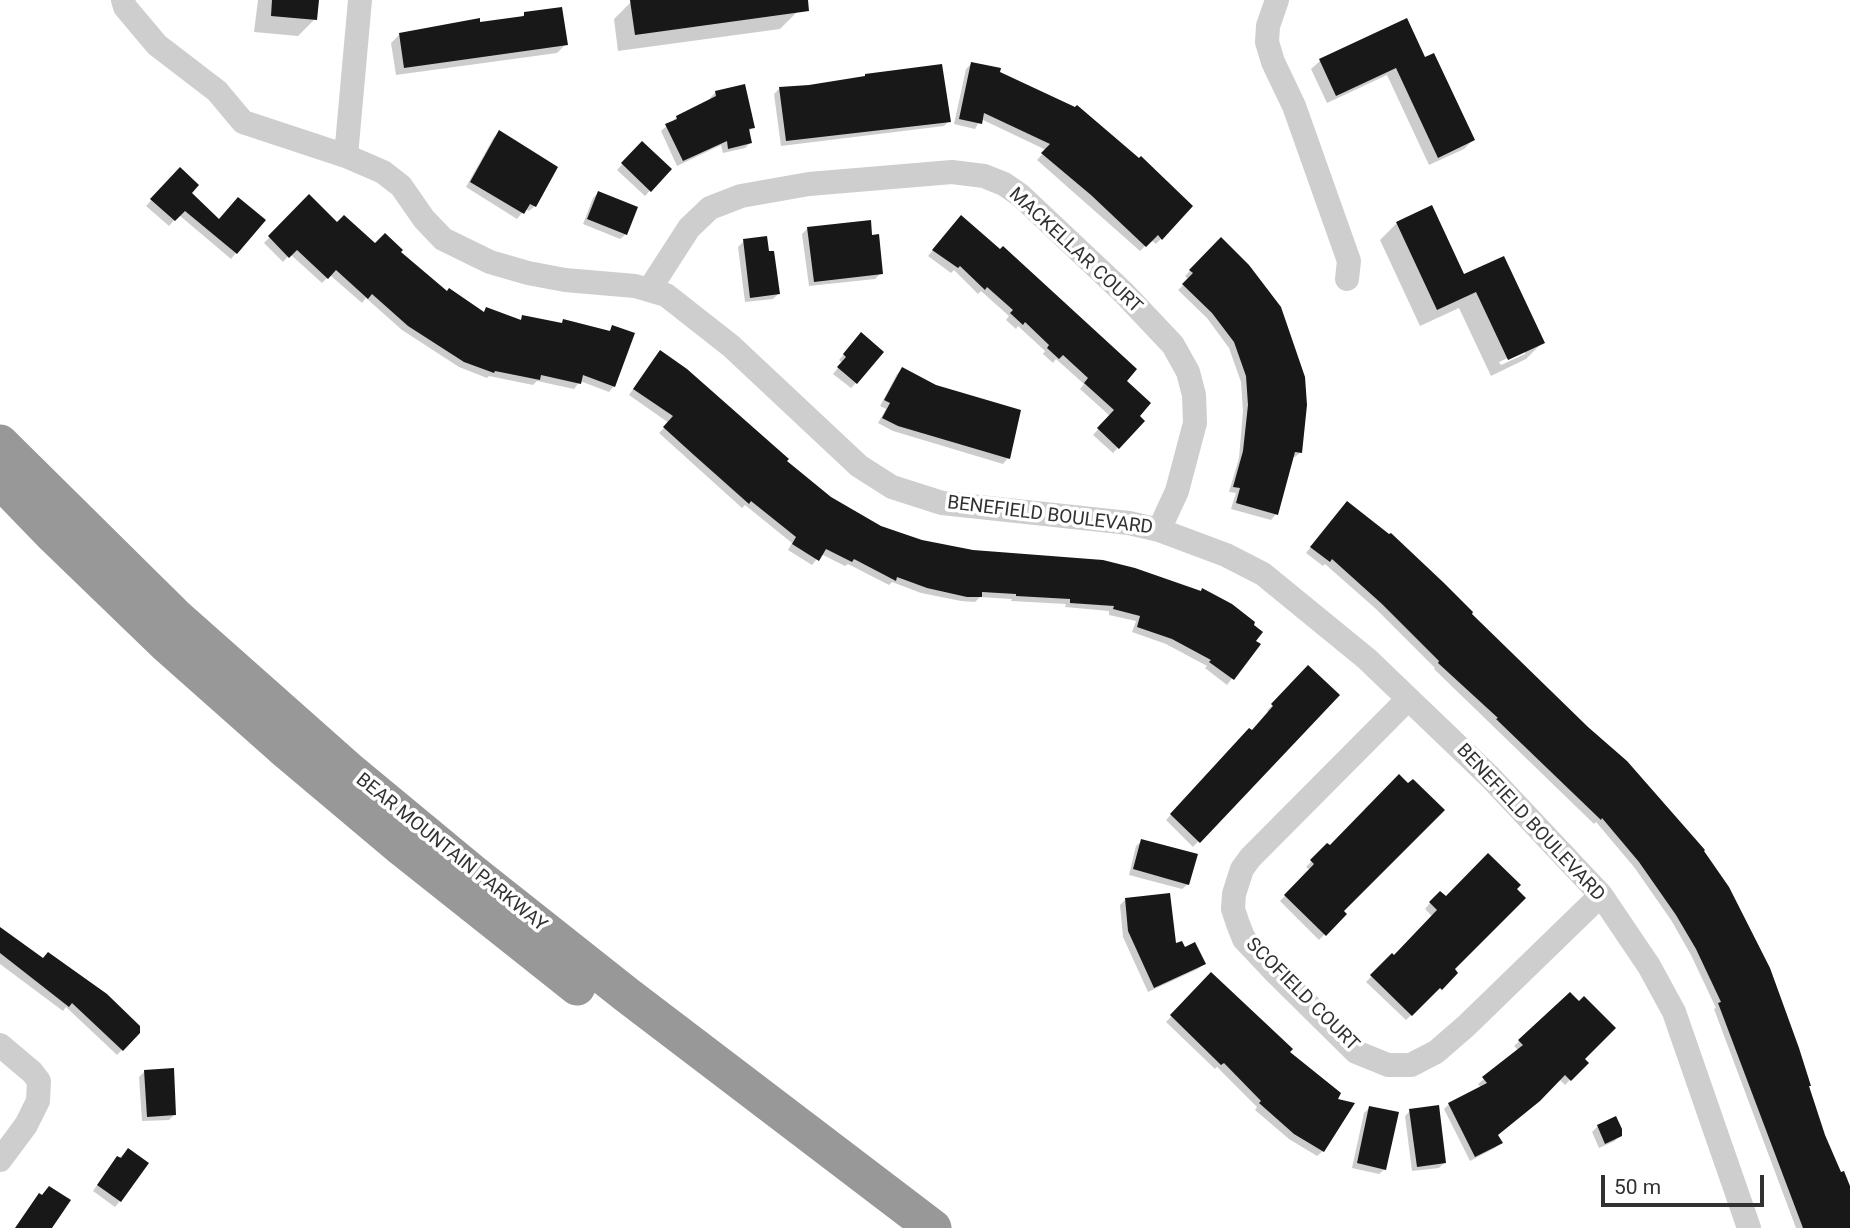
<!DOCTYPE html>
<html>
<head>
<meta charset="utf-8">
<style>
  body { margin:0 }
  #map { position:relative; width:1850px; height:1228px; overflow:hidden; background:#fff; font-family:Roboto,sans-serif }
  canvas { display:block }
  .scale { position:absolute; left:1601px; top:1175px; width:163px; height:32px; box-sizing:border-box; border:4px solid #313131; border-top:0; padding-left:9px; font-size:21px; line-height:24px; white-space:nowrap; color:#313131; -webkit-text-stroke:5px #fff; paint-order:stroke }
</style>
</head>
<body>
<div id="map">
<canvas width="1850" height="1228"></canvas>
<div class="scale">50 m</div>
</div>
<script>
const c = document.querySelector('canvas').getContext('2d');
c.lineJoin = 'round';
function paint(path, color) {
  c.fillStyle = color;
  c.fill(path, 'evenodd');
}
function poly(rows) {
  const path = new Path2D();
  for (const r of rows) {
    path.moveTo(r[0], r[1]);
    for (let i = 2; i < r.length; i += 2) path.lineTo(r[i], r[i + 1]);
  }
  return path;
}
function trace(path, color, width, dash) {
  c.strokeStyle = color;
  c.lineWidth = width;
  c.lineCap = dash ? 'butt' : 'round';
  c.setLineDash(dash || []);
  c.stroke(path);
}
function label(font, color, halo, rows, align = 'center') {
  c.font = font + ' Roboto,sans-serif';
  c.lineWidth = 7;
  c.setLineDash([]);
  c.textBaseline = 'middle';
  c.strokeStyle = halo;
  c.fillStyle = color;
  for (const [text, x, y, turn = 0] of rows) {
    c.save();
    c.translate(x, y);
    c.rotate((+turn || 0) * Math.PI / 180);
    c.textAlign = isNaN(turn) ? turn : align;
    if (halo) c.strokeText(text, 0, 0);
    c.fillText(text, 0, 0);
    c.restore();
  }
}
paint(poly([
  [258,0,316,0,315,19,298,36,254,32],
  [648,0,795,0,797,12,780,29,618,51,614,19,631,2],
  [525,14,566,44,557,53,396,75,391,43,400,34,520,18],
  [1424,59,1473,140,1464,149,1429,165,1387,75,1327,103,1311,69,1320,61],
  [972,63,1075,109,1191,206,1156,244,1151,240,1140,251,1037,160,1046,150,981,119,975,129,954,124,966,69],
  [866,75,949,121,944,126,781,146,774,94,779,89,862,79],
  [716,92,753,127,748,133,750,143,745,148,723,153,721,145,677,166,661,131,677,117,711,101,710,98],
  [500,132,535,206,529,211,525,209,517,219,466,187,494,137],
  [642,143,670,169,645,196,617,170],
  [180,169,190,193,219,221,263,220,231,259,179,215,169,226,146,206],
  [598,193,626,234,620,239,583,224,593,198],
  [309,197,337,224,375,246,399,252,446,293,483,313,487,309,519,321,523,317,608,332,613,327,614,386,609,392,580,381,574,389,537,381,533,385,489,376,487,378,459,367,402,330,366,298,362,303,330,275,322,283,290,254,283,262,264,243],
  [956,223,1124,381,1137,416,1143,421,1113,453,1093,435,1110,416,1080,389,1084,384,1056,359,1053,363,1043,354,1045,351,1018,326,1016,329,1006,320,1009,316,981,291,978,294,954,270,951,273,928,256],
  [1397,223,1543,342,1526,359,1491,376,1459,308,1420,326,1380,240],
  [1525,350,1525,354,1501,365,1499,362],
  [808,228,881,273,875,279,809,286,802,234],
  [1221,239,1301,452,1295,457,1292,457,1276,514,1271,520,1231,509,1236,493,1229,492,1239,458,1243,411,1241,382,1229,348,1207,318,1178,290,1189,280,1185,276],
  [744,241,778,294,773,299,745,302,738,247],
  [856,340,856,383,851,388,833,374,842,363,839,360],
  [655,357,830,498,880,528,1254,641,1258,644,1227,685,1205,668,1207,666,1166,644,1132,632,1136,621,1109,615,1109,611,1065,607,1066,604,1011,601,1012,599,980,597,975,602,961,601,921,593,892,582,889,585,848,564,845,566,821,554,812,565,788,550,792,543,745,505,742,508,659,433,669,423,629,395],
  [902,369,1008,458,1003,464,893,431,878,423,886,409,880,406,897,374],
  [1342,508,1470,614,1807,1087,1824,1136,1850,1192,1850,1228,1796,1228,1714,1009,1716,1008,1691,955,1671,920,1634,867,1596,822,1594,824,1434,669,1435,668,1376,609,1325,564,1323,566,1306,553],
  [1308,667,1337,695,1193,847,1166,820,1249,730,1251,732,1269,713,1267,711],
  [1142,841,1188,884,1182,889,1129,875,1136,846],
  [1327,845,1342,911,1345,914,1319,940,1280,901,1310,870,1306,867],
  [1434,898,1452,969,1456,973,1406,1020,1366,982,1392,955,1394,958,1432,916,1425,909],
  [1125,900,1175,946,1184,949,1204,964,1198,969,1148,992,1123,937,1120,905],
  [0,929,139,1032,117,1055,66,1007,63,1011,0,964],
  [1211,974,1287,1052,1323,1151,1317,1156,1289,1139,1255,1110,1257,1107,1217,1067,1215,1069,1166,1022],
  [1570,994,1582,1059,1586,1063,1565,1085,1559,1079,1496,1135,1500,1143,1495,1148,1470,1161,1444,1109,1449,1104,1481,1088,1478,1084,1518,1050,1514,1046],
  [145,1071,175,1114,169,1120,142,1121,139,1077],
  [1369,1108,1385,1169,1379,1174,1352,1168,1364,1113],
  [1410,1111,1445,1162,1439,1168,1412,1171,1405,1116],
  [1598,1126,1620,1135,1615,1141,1599,1148,1592,1132],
  [128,1150,120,1201,115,1207,93,1191,112,1164]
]), '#0003');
paint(poly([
  [272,0,319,0,317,20,271,16],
  [630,0,808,0,809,11,635,35],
  [562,7,568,45,404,68,399,33,480,18,480,22,524,16,524,12],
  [1407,18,1425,57,1434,53,1475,140,1438,158,1396,68,1336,96,1319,59],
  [971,62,1001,68,1000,72,1075,107,1077,105,1139,158,1141,156,1193,206,1162,240,1158,235,1146,247,1091,195,1041,153,1050,144,984,113,982,124,959,119],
  [942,64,951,122,786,141,779,87,809,85,865,76,865,74],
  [745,84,755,128,749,129,752,143,728,149,727,141,683,161,665,124,677,119,676,116,716,96,715,91],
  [499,130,558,167,536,207,530,204,524,214,470,182],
  [642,141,672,169,651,192,621,163],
  [180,167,199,185,192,193,219,219,238,197,266,220,237,254,185,211,175,221,150,199],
  [598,191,638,207,627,235,587,219],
  [309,194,337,222,344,215,375,243,385,233,403,250,401,252,447,291,449,288,484,312,486,307,521,320,522,315,562,323,563,319,610,331,612,325,635,333,615,387,583,375,581,384,541,375,540,380,495,371,494,373,464,362,408,326,372,294,368,299,336,270,328,279,297,250,289,258,268,236],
  [1432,205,1464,274,1504,256,1545,343,1508,360,1476,292,1437,310,1396,222],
  [961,215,1000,249,1003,246,1137,369,1127,381,1151,403,1140,416,1145,421,1119,449,1097,428,1114,410,1084,383,1088,378,1063,355,1059,359,1047,348,1049,345,1025,322,1023,325,1010,313,1013,310,987,287,985,290,960,266,958,268,932,250],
  [871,220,872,235,879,234,883,274,814,282,807,227],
  [767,236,769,251,774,251,780,294,750,298,743,239],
  [1221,237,1249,265,1281,307,1305,377,1307,405,1302,453,1295,452,1278,515,1236,503,1240,488,1233,487,1243,451,1248,405,1246,376,1234,342,1212,313,1182,284,1193,273,1189,270],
  [861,332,884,352,857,384,837,367,846,357,843,354],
  [660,350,687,369,789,459,787,461,831,497,881,526,922,540,973,550,1103,560,1135,568,1201,591,1202,588,1232,604,1255,622,1254,625,1263,632,1256,641,1261,644,1234,680,1209,662,1211,660,1172,639,1137,627,1140,616,1113,609,1114,606,1070,603,1070,599,1016,596,1016,594,982,592,982,597,967,597,927,588,897,577,896,581,854,559,852,562,826,549,819,561,792,544,796,537,751,501,749,504,695,456,663,427,673,416,633,389],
  [902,367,936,385,1021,410,1010,459,898,426,882,418,890,403,884,400],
  [1347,501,1389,534,1391,533,1444,583,1473,612,1472,614,1588,727,1627,761,1705,850,1704,851,1729,887,1770,968,1799,1048,1811,1086,1809,1086,1825,1135,1841,1172,1844,1171,1850,1186,1850,1228,1803,1228,1718,1003,1721,1002,1696,949,1676,915,1639,862,1602,818,1601,820,1496,719,1498,718,1438,663,1439,661,1382,604,1332,559,1330,562,1310,547],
  [1308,665,1340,695,1200,843,1170,814,1249,728,1252,730,1273,706,1271,704],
  [1399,774,1408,783,1413,779,1445,810,1344,911,1347,914,1326,936,1284,895,1314,864,1310,860,1327,843,1330,845],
  [1141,839,1198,854,1189,885,1133,869],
  [1488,853,1521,885,1517,889,1526,898,1455,969,1458,973,1442,990,1440,988,1412,1016,1370,975,1392,953,1394,955,1435,912,1437,910,1429,902,1440,891,1446,896],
  [1170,893,1176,943,1182,941,1185,947,1195,942,1206,964,1154,988,1128,931,1125,898],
  [0,927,43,958,48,952,107,994,140,1026,140,1033,123,1051,72,1003,69,1007,0,953],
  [1211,972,1293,1049,1290,1052,1341,1093,1338,1099,1355,1103,1324,1152,1294,1134,1259,1103,1261,1101,1224,1063,1221,1065,1170,1015],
  [1570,992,1579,1001,1584,996,1616,1028,1585,1059,1589,1063,1571,1081,1565,1075,1540,1101,1498,1135,1503,1143,1475,1157,1448,1103,1487,1083,1482,1077,1523,1045,1518,1040],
  [174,1068,176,1115,147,1117,144,1070],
  [1439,1105,1446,1163,1417,1167,1409,1109],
  [1369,1106,1399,1112,1386,1170,1357,1163],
  [1616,1116,1622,1129,1622,1136,1605,1144,1597,1125],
  [128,1148,149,1163,121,1202,97,1185,117,1156,121,1158],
  [49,1186,71,1200,52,1228,15,1228,39,1193,42,1195]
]), '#181818');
trace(poly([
  [123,0,125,7,157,45,217,91,243,122,346,156,383,172,401,186,424,219,443,239,490,262,528,273,565,280,635,286,666,295,731,346,859,466,892,487,942,503,1129,523,1159,530,1226,555,1263,574,1367,659,1490,777,1601,895,1649,966,1674,1012,1749,1228],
  [1277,0,1268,26,1267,42,1273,62,1294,106,1349,261,1347,279],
  [346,156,360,0],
  [649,290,689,228,710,208,741,196,809,184,952,172,984,176,1004,184,1020,195,1123,292,1173,345,1188,372,1194,395,1195,423,1177,491,1159,530],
  [1408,699,1250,858,1242,869,1234,894,1233,909,1238,924,1244,939,1276,973,1356,1052,1388,1065,1411,1065,1436,1052,1466,1026,1601,895],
  [0,1045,32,1072,39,1081,38,1101,26,1125,0,1160]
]), '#cecece', 24);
trace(poly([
  [0,443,174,615,351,772,473,873,627,995,933,1228],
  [0,480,52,534,167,645,282,747,402,848,577,987]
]), '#989898', 37);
label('19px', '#313131', '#fff', [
  ["MACKELLAR COURT",1075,251,43],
  ["BENEFIELD BOULEVARD",1050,516,7],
  ["BENEFIELD BOULEVARD",1530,823,47],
  ["BEAR MOUNTAIN PARKWAY",451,853,39],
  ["SCOFIELD COURT",1302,995,45]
]);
</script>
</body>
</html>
